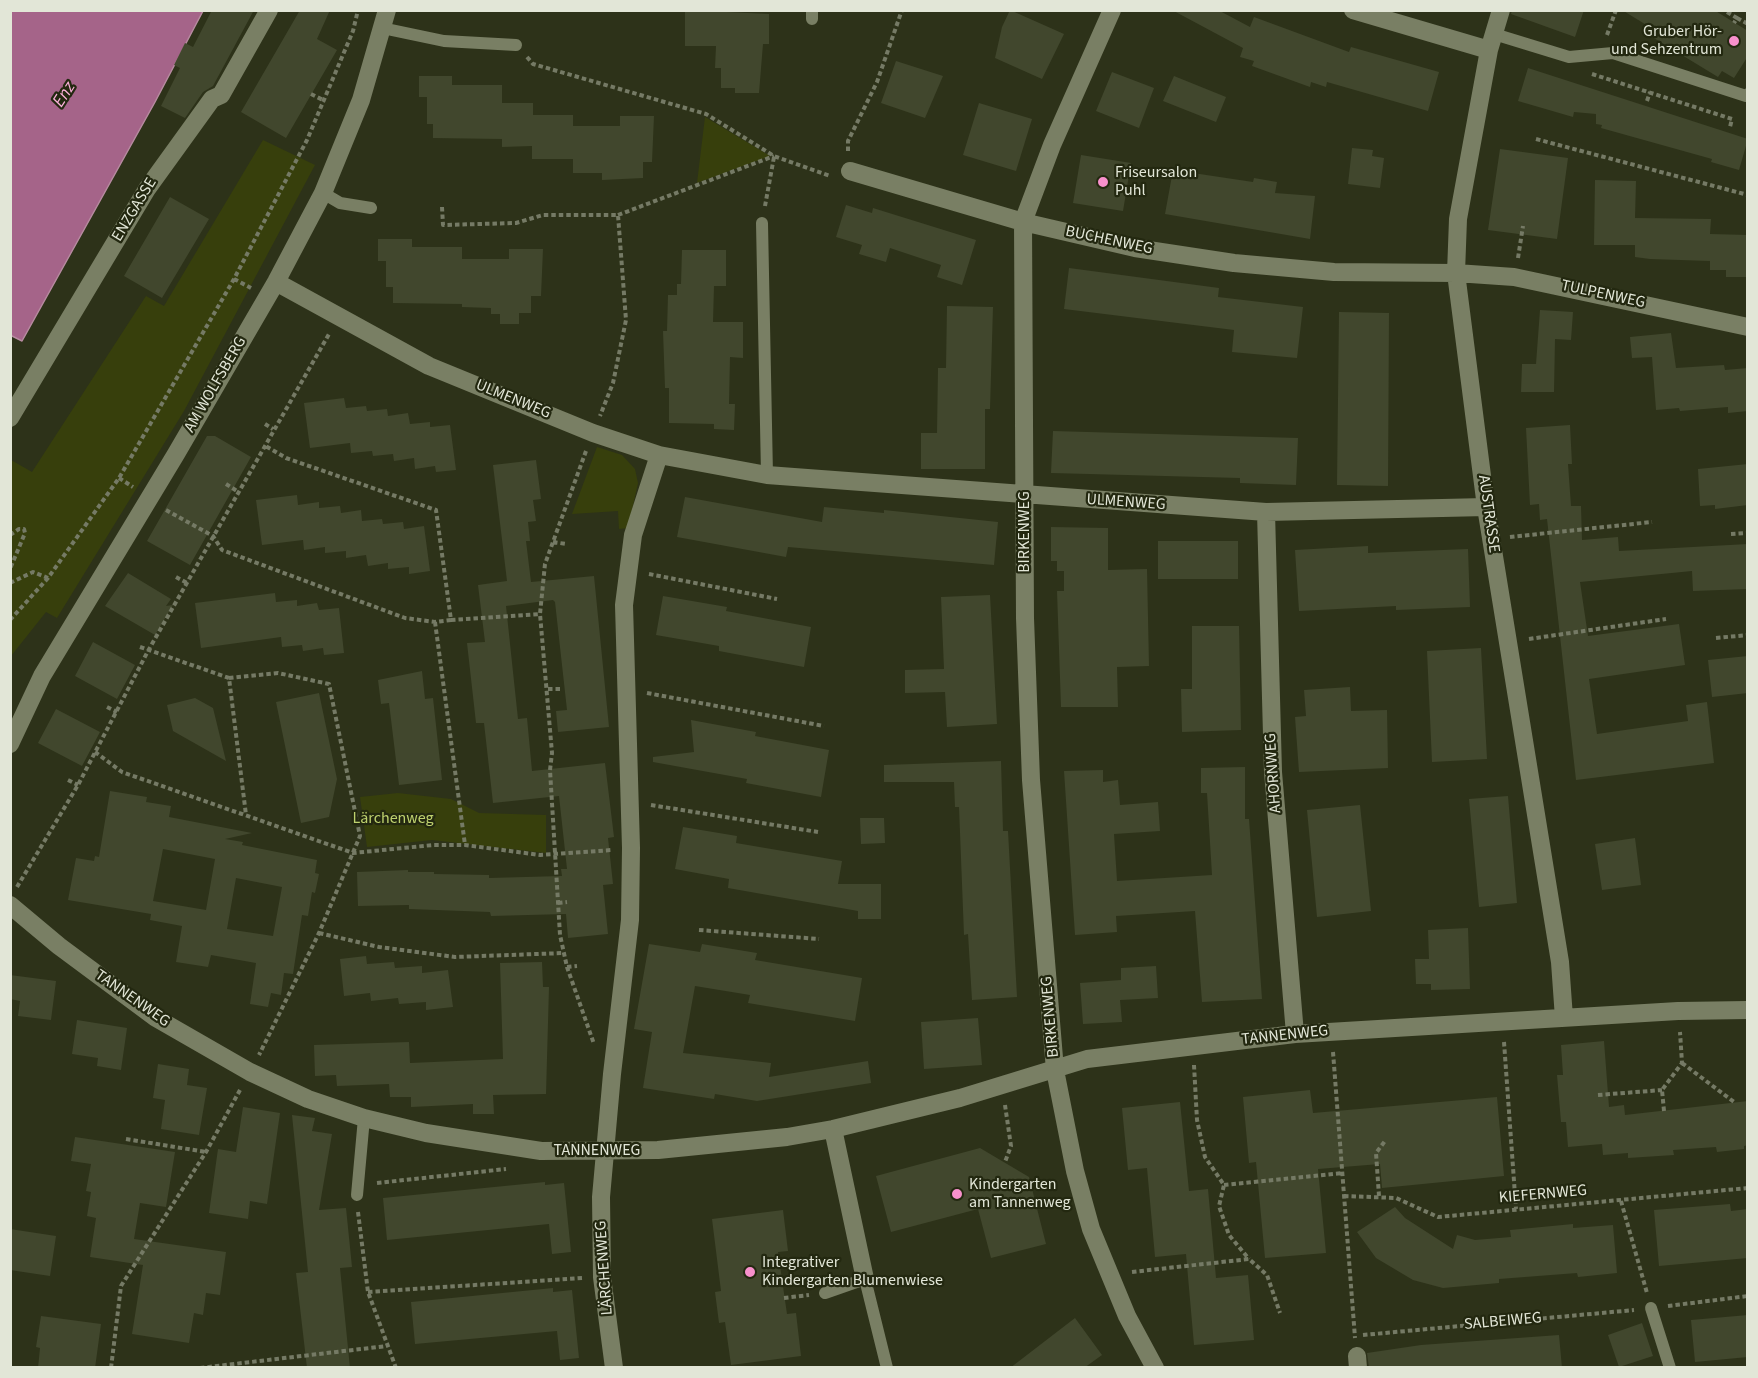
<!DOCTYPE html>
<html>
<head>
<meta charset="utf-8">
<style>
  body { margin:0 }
  #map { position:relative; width:1758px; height:1378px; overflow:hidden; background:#2d3219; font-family:"Source Sans 3",sans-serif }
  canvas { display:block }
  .frame { position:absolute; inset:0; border:12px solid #e2e6d7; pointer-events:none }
</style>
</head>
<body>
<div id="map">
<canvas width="1758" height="1378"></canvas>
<div class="frame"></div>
</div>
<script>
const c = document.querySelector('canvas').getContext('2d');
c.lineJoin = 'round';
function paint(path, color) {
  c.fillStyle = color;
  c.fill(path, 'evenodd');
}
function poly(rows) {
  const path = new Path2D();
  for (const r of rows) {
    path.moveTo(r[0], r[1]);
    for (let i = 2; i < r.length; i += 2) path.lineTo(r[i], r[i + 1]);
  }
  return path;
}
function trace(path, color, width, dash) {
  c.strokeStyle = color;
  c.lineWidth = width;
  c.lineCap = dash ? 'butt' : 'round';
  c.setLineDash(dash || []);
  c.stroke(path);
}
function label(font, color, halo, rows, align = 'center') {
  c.font = font + ' "Source Sans 3",sans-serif';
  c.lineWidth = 4.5;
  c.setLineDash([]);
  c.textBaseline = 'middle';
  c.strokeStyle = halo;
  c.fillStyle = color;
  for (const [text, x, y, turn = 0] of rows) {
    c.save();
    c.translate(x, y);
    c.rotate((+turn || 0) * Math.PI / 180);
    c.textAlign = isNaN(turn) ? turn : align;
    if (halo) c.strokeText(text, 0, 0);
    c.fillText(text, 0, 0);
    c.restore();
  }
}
paint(poly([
  [705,117,770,156,697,183],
  [263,140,315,165,184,411,57,618,46,612,11,656,11,460,32,472,146,296,164,306],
  [597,447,622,455,635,469,638,483,628,528,619,529,618,511,572,514],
  [398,793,451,799,479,813,546,815,546,853,432,840,367,847,360,797]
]), '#373f0c');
const water = poly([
  [10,11,203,11,155,102,22,341,10,335,10,11]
]);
paint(water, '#a56489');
trace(water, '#b78ba0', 1.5);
paint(poly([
  [212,10,254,10,213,86,203,92,185,118,161,106,180,68,174,65,185,43,193,47],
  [300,10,330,10,317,39,337,50,286,138,241,112],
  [685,10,769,14,769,44,763,44,759,93,735,93,735,88,721,88,721,68,715,68,716,46,685,46],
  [1010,10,1064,34,1042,79,995,58,1002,27],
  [1172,10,1218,10,1250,27,1254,17,1349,52,1351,47,1439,72,1428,111,1327,82,1326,87,1311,82,1310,87,1252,66,1254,61,1240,57,1243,48],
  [1512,10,1584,10,1575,37,1511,14],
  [1622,10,1714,10,1748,31,1748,56,1734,78,1722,71,1718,77,1644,32,1648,26],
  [896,61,943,76,925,118,881,103],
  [1528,68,1748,139,1739,170,1711,162,1712,159,1601,128,1602,125,1596,124,1596,114,1574,112,1573,117,1518,101],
  [1112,72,1154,88,1139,128,1096,111],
  [419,76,452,76,452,85,502,85,502,103,533,103,533,115,573,115,573,126,620,126,620,116,654,116,652,162,643,162,643,178,602,180,602,173,573,173,573,159,532,159,532,146,502,147,502,139,433,138,433,124,427,124,427,97,419,97],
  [1174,76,1226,97,1216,122,1163,101],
  [979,103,1032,119,1016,171,963,155],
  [1352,148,1373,150,1372,156,1384,158,1380,188,1348,184],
  [1500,149,1568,158,1557,239,1488,230],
  [1081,155,1131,163,1123,211,1073,203],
  [1173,170,1253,182,1254,178,1277,182,1275,193,1315,196,1310,239,1165,214],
  [1595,180,1636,181,1635,218,1711,219,1710,234,1748,235,1748,277,1726,277,1726,270,1710,270,1710,261,1650,259,1635,257,1635,245,1594,245],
  [170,197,209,219,162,298,124,276],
  [846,205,872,213,873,208,976,240,962,285,937,277,941,265,890,248,886,262,859,254,862,245,836,237],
  [378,239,412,239,412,247,462,247,462,259,509,259,509,249,543,249,541,296,531,296,531,313,519,313,519,324,500,324,500,314,491,314,491,308,462,307,462,304,393,303,393,287,386,287,386,261,378,261],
  [682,250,726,250,726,286,714,286,713,322,743,322,743,358,730,357,729,404,735,404,734,430,714,429,714,424,669,423,669,388,665,388,663,331,667,331,668,295,677,295,677,284,681,284],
  [1069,268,1219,288,1218,297,1303,307,1297,358,1232,352,1234,330,1064,309],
  [947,306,993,307,990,409,985,409,985,469,921,469,921,433,937,433,938,368,946,368],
  [1540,310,1573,312,1571,340,1555,339,1554,392,1521,392,1522,364,1536,364],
  [1339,312,1389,313,1388,486,1337,485],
  [1671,333,1676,368,1724,365,1725,370,1748,368,1748,411,1728,413,1728,407,1680,411,1679,408,1656,410,1652,357,1632,358,1630,337],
  [344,398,346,408,366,406,367,411,387,409,388,416,408,413,410,424,430,422,430,427,450,425,456,470,436,472,435,466,415,469,414,458,394,461,393,454,373,456,372,451,351,453,350,443,310,448,304,403],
  [1570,425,1572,464,1568,464,1571,506,1581,506,1582,540,1618,537,1619,551,1748,544,1748,589,1693,591,1692,571,1580,582,1588,636,1679,624,1685,665,1589,679,1597,734,1688,721,1686,705,1707,702,1714,763,1576,780,1547,519,1540,520,1539,504,1530,505,1526,428],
  [1053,431,1298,438,1296,485,1240,483,1240,478,1051,473],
  [207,436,215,436,251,457,190,565,147,541],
  [536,460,541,499,533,500,536,521,528,522,530,541,526,541,531,582,594,576,609,727,558,732,556,711,567,710,555,602,553,600,506,606,518,719,527,718,532,771,605,763,614,837,608,838,613,884,603,885,608,934,568,938,566,914,491,916,490,912,409,909,409,905,358,906,357,872,408,870,408,872,434,872,434,874,489,875,489,878,562,876,561,869,567,869,559,796,493,803,484,723,476,723,467,643,485,642,478,585,507,581,493,465],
  [1748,464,1748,505,1715,509,1715,505,1700,506,1698,469],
  [297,495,298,505,319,502,319,508,340,506,341,513,361,510,362,521,382,519,383,524,403,522,404,529,424,526,430,571,409,574,409,567,388,569,388,563,368,566,366,555,346,558,346,551,325,553,325,547,304,550,303,540,262,545,256,500],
  [685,497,822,522,824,507,884,513,884,510,998,522,994,565,788,547,786,557,677,537],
  [1051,527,1108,528,1108,570,1147,569,1149,666,1117,667,1118,707,1061,707,1057,591,1064,591,1064,571,1057,571,1057,561,1051,561],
  [1158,541,1238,541,1238,579,1158,579],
  [1368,546,1368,553,1468,549,1470,607,1396,610,1396,606,1299,611,1295,550],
  [128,573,171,599,166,606,173,605,155,635,105,606],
  [275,593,276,602,297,600,297,606,317,603,319,610,339,608,344,653,324,655,323,648,303,651,302,645,282,647,281,637,201,648,195,603],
  [990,595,997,724,947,727,945,692,905,693,905,670,944,669,941,597],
  [663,596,727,607,726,611,811,627,804,667,719,651,719,646,656,635],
  [1192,626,1239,626,1241,730,1182,732,1181,689,1192,689],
  [93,642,135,665,117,699,75,676],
  [1481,648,1487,759,1432,762,1427,651],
  [1748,656,1748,693,1712,697,1708,660],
  [422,671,425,699,433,698,442,780,399,785,389,703,381,704,378,680],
  [1350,687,1351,711,1387,710,1388,768,1299,772,1295,717,1306,716,1304,690],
  [319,693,337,779,329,817,301,823,276,702],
  [195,698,213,708,226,761,173,731,167,705],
  [56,709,100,732,82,766,38,743],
  [691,720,756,732,755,736,829,750,821,797,746,783,747,779,653,762,653,757,694,752],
  [1001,761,1003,831,1008,831,1017,997,972,1000,968,934,964,935,959,807,955,807,954,782,884,782,884,765],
  [1245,767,1245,819,1249,819,1262,999,1202,1002,1195,911,1116,916,1117,932,1075,935,1064,771,1103,770,1103,782,1118,780,1120,805,1158,802,1160,831,1114,834,1117,881,1212,875,1207,793,1201,793,1201,768],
  [110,791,147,797,146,802,171,806,169,817,252,833,225,839,243,842,242,845,317,860,315,873,319,874,315,893,312,892,308,916,302,915,293,974,284,973,281,995,271,993,268,1007,250,1004,256,963,211,955,208,967,176,962,182,926,150,920,151,914,68,900,76,858,94,861,95,856,99,857],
  [163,849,215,859,206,910,153,901],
  [236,878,282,887,273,936,227,929],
  [1508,796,1517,903,1479,907,1469,799],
  [1360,805,1371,911,1317,917,1307,810],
  [860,818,884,818,885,843,861,844],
  [683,827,737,836,736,843,842,861,838,884,881,884,881,919,858,919,858,911,728,888,729,879,675,869],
  [1635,838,1641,885,1602,890,1595,844],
  [1468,928,1470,989,1431,990,1431,984,1416,984,1415,959,1429,959,1428,930],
  [649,944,700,952,702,944,757,953,755,960,862,978,855,1021,748,1003,750,995,695,986,683,1053,771,1063,769,1077,868,1061,871,1083,757,1101,715,1094,714,1099,643,1088,652,1032,634,1029],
  [366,956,367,964,394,962,395,968,422,966,422,973,448,970,453,1007,426,1010,426,1002,399,1004,398,998,371,1001,370,993,344,996,340,959],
  [542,962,543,987,549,987,546,1094,493,1095,494,1114,473,1114,473,1104,411,1107,411,1097,390,1097,389,1084,337,1086,336,1075,315,1076,314,1045,409,1042,410,1063,503,1059,500,963],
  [1156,966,1158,998,1120,1000,1122,1022,1083,1024,1080,983,1121,980,1121,968],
  [10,975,56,981,51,1020,18,1016,20,1001,10,999],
  [978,1018,982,1065,924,1069,921,1022],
  [77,1020,127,1028,121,1070,97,1066,98,1058,72,1054],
  [1604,1041,1609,1107,1624,1105,1625,1115,1748,1101,1748,1145,1744,1146,1744,1149,1717,1152,1716,1147,1673,1150,1674,1155,1628,1158,1628,1153,1603,1155,1602,1144,1568,1147,1566,1122,1561,1122,1557,1075,1563,1075,1561,1045],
  [158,1064,189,1069,187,1085,207,1088,199,1135,161,1129,165,1100,153,1098],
  [1310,1090,1313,1113,1497,1097,1504,1176,1382,1188,1380,1164,1318,1169,1326,1253,1265,1258,1256,1162,1249,1163,1243,1097],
  [1180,1102,1189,1191,1208,1189,1216,1278,1248,1275,1254,1340,1194,1345,1186,1254,1155,1257,1147,1168,1128,1170,1122,1108],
  [243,1107,280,1113,267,1204,250,1201,248,1219,209,1213,218,1149,236,1152],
  [292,1115,315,1118,312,1131,332,1134,319,1210,346,1208,352,1267,340,1268,350,1368,307,1368,296,1273,308,1272],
  [75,1137,175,1152,166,1207,140,1203,134,1239,226,1252,220,1295,206,1293,203,1315,194,1313,189,1343,132,1334,143,1265,90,1257,96,1218,87,1216,91,1192,86,1191,91,1164,71,1161],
  [980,1148,1029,1177,1046,1244,991,1258,978,1209,891,1232,876,1176],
  [545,1182,545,1185,564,1183,571,1252,552,1254,549,1224,387,1240,383,1198],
  [1730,1204,1731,1211,1748,1209,1748,1258,1659,1266,1654,1210],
  [1395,1207,1405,1218,1453,1249,1457,1235,1475,1240,1511,1237,1510,1230,1573,1224,1573,1228,1613,1225,1617,1273,1578,1277,1577,1273,1499,1279,1499,1283,1443,1288,1413,1280,1376,1258,1357,1232],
  [783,1210,788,1251,778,1252,787,1314,796,1313,801,1356,731,1365,725,1322,719,1323,715,1292,721,1291,712,1219],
  [10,1229,56,1236,50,1276,10,1270],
  [553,1288,553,1292,572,1290,579,1358,560,1360,557,1331,415,1344,411,1302],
  [1748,1315,1748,1357,1695,1362,1691,1320],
  [41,1316,101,1324,95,1368,38,1368,40,1348,36,1347],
  [1075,1318,1102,1355,1084,1368,1010,1368],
  [1642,1323,1653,1356,1619,1367,1608,1335],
  [1559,1335,1562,1368,1369,1368,1367,1353,1421,1345]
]), '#41472d');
trace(poly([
  [1727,12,1737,18,1734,23],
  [1737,18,1748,24],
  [1607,35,1616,10],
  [527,57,533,64,706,114,774,156,830,176],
  [1592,74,1732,119,1730,127],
  [311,94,325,101],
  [1647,101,1650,92],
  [1536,139,1748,195],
  [848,151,848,141,877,82,902,10],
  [765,206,774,157],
  [442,207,443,225,516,223,543,215,618,215,626,320,613,383,600,416],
  [618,215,774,156],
  [1518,258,1523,226],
  [234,279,251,288],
  [265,424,273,429],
  [586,451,545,564,540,614,552,753,550,770,560,935,567,967,594,1044],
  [119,478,133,487],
  [226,484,237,491],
  [166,510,213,536,222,550,405,618,435,622,451,620,436,510,286,458,264,445],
  [1731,534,1748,533],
  [10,535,19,529,24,529,25,533,10,569],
  [1510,537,1652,522],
  [553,542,566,544],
  [649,574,777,599],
  [176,577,187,583],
  [10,583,33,572,48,578],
  [10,620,48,578,119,478,234,279,307,140,353,31,358,10],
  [451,620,540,614],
  [435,622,465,845],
  [1716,638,1748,635],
  [1529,639,1666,619],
  [140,647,229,678,246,815],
  [229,678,278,673,329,684,360,836,319,933,259,1055],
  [548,689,563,689],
  [647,693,824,726],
  [107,707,117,712],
  [95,752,122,772,353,853,433,845,465,845,540,855,612,850],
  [68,780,78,785],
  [651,805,818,832],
  [17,887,78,785,148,651,329,334],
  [558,903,567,902],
  [699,930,819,939],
  [319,933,379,947,455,957,564,953],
  [567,967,577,966],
  [1504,1042,1516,1209],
  [1333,1052,1355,1338],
  [1682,1063,1734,1102],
  [1194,1065,1197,1120,1205,1157,1224,1185,1219,1206,1229,1235,1249,1259],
  [1598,1095,1662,1090],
  [1005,1105,1011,1146,1005,1162],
  [1664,1111,1662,1090,1682,1063,1680,1032],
  [126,1139,206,1152],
  [377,1183,506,1169],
  [1224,1185,1343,1173],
  [1344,1196,1396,1198,1438,1217,1748,1188],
  [1379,1196,1376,1153,1385,1141],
  [1621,1201,1647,1293],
  [358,1212,368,1292,396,1368],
  [1132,1272,1249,1259,1267,1275,1280,1313],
  [368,1292,582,1278],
  [784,1298,809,1295],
  [1668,1306,1748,1296],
  [1363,1335,1634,1310],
  [111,1368,121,1286,206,1152,240,1090],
  [200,1368,387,1346]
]), '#757a65', 4, [4.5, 3]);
trace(poly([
  [812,10,812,19],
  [382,28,444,41,516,45],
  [1494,34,1569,57,1613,53,1746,96,1748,94],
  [323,193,340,203,371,208],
  [762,223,767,475],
  [357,1195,364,1118],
  [825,1293,865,1279,887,1368],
  [1651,1308,1670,1368]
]), '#797f64', 12);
trace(poly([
  [1112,10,1052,145,1023,222,1025,618,1031,780,1055,1070,1075,1171,1091,1229,1127,1316,1155,1368],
  [1353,10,1489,50],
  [1501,10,1489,50,1458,219,1456,273,1486,507,1560,962,1564,1018],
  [850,171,1023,222,1135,248,1234,263,1334,272,1456,273,1514,277,1748,327],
  [276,282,429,366,593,433,659,455,767,475,1266,512,1486,507],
  [10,418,147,189,212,99,221,95,269,10],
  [1266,512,1273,772,1295,1034],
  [10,744,42,676,176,454,276,282,323,193,361,100,387,10],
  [10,905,59,946,156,1018,250,1072,308,1099,364,1118,426,1133,541,1151,658,1150,787,1137,833,1129,960,1098,1087,1059,1295,1034,1678,1011,1748,1010],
  [833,1129,865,1279],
  [1357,1356,1358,1368],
  [614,1368,602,1277,601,1197,612,1074,630,920,631,848,624,605,633,535,659,455]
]), '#797f64', 18);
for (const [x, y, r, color] of [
  [1734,41,6,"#f890cc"],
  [1103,182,6,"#f890cc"],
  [957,1194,6,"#f890cc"],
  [750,1272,6,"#f890cc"]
]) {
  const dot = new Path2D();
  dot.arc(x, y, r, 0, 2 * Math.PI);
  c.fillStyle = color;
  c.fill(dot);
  trace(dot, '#232810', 2);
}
label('16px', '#e2e6d7', '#232810', [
  ["Gruber Hör-",1722,32,"right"],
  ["und Sehzentrum",1722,50,"right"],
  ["Friseursalon",1115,173],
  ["Puhl",1115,191],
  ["Kindergarten",969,1185],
  ["am Tannenweg",969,1203],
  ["Integrativer",762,1263],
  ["Kindergarten Blumenwiese",762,1281]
], 'left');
label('16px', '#e2e6d7', '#232810', [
  ["ENZGASSE",135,210,-59],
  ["BUCHENWEG",1109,241,12],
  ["TULPENWEG",1603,295,12],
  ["AM WOLFSBERG",216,385,-60],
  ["ULMENWEG",513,400,22],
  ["ULMENWEG",1126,503,4],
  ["AUSTRASSE",1488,514,82],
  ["BIRKENWEG",1025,532,-90],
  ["AHORNWEG",1274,773,-94],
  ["TANNENWEG",132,999,35],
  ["BIRKENWEG",1051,1017,-95],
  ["TANNENWEG",1285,1036,-6],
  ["TANNENWEG",597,1151],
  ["KIEFERNWEG",1543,1195,-5],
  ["LÄRCHENWEG",605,1268,-94],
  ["SALBEIWEG",1503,1322,-5]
]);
label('16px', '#bed16e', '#232810', [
  ["Lärchenweg",393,819]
]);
label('italic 18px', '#fcb1db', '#232810', [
  ["Enz",65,95,-57]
]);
</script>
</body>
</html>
